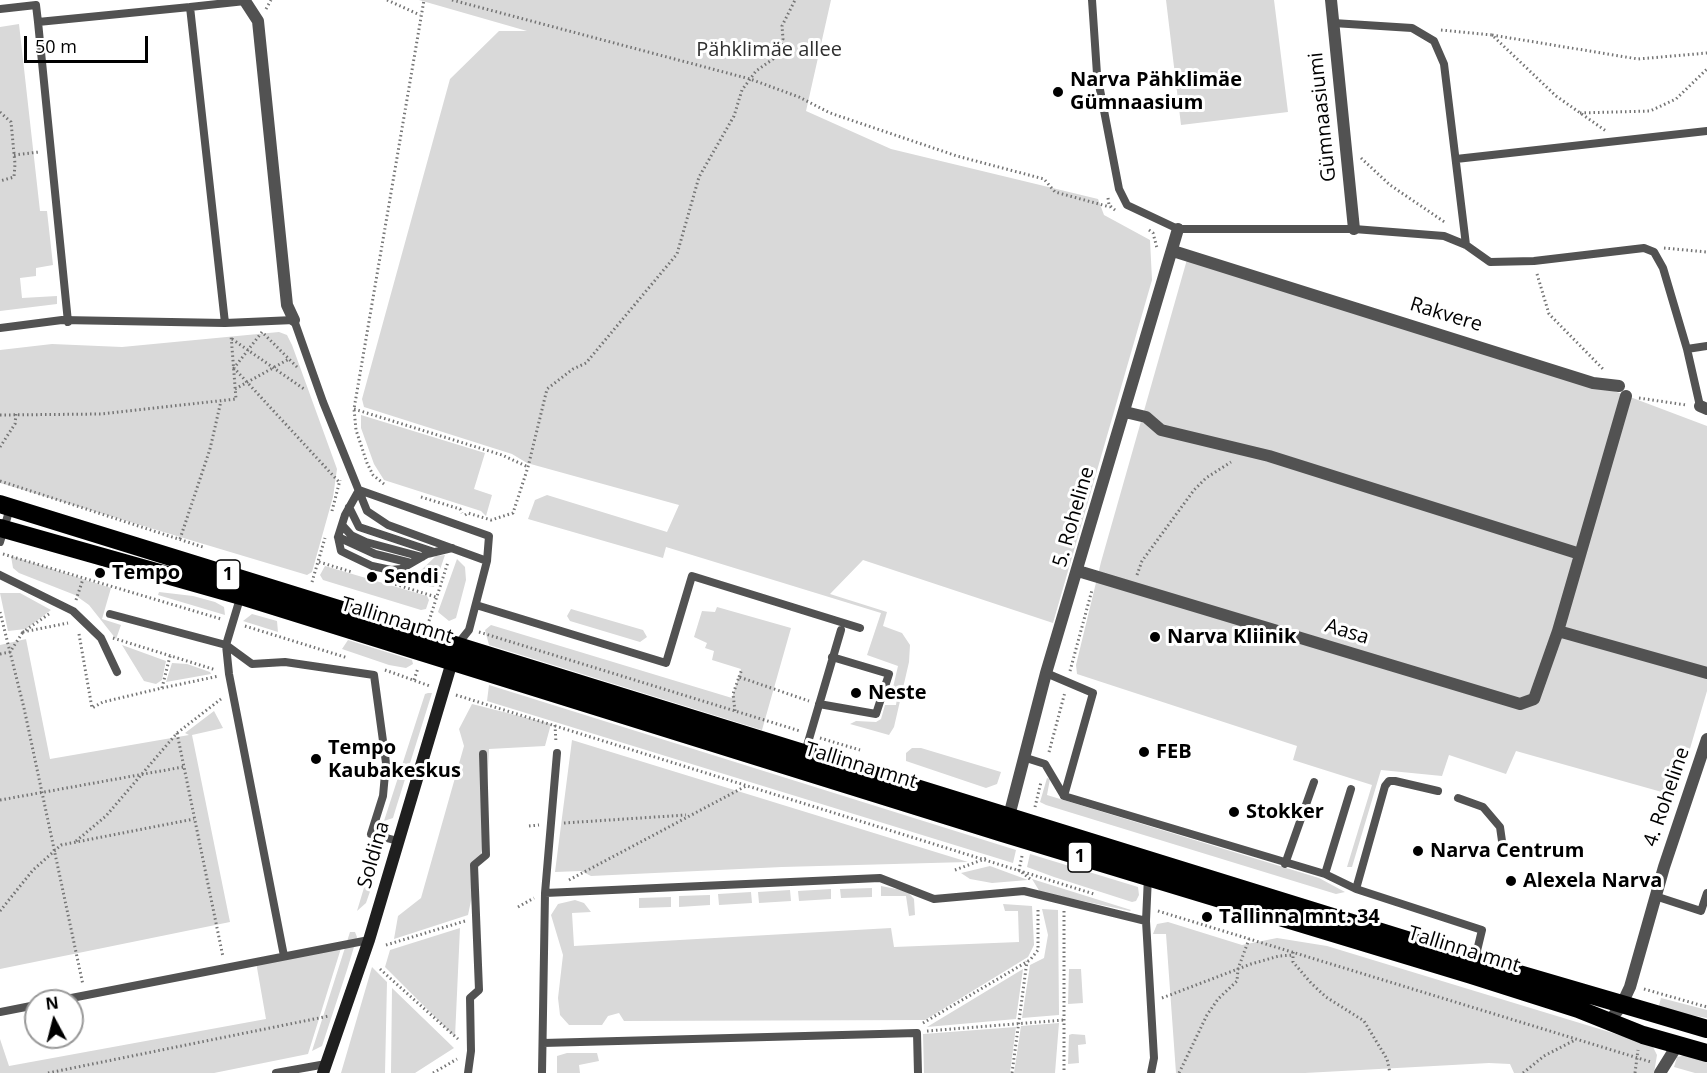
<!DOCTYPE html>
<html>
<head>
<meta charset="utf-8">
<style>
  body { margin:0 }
  #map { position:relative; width:1707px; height:1073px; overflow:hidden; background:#fff; font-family:"Open Sans",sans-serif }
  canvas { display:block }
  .north { position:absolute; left:24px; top:989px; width:60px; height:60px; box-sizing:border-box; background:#fff; border:2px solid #999; border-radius:50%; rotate:353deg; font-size:16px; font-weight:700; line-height:24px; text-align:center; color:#000 }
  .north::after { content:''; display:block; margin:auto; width:21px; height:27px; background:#000; clip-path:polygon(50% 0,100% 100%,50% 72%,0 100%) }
  .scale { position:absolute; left:24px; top:36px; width:124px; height:27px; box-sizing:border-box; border:3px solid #000; border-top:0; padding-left:8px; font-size:18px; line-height:21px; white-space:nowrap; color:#000; -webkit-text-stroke:4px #fff; paint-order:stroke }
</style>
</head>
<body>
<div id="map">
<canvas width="1707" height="1073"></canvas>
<div class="north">N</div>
<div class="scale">50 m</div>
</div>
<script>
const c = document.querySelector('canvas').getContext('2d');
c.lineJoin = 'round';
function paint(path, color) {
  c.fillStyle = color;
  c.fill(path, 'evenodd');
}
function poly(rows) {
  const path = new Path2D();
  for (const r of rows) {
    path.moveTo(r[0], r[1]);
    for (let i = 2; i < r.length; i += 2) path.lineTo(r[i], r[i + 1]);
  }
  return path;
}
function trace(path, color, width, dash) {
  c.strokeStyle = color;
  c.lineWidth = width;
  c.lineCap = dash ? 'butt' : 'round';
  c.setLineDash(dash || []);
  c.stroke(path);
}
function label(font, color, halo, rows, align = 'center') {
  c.font = font + ' "Open Sans",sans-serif';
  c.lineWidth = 6;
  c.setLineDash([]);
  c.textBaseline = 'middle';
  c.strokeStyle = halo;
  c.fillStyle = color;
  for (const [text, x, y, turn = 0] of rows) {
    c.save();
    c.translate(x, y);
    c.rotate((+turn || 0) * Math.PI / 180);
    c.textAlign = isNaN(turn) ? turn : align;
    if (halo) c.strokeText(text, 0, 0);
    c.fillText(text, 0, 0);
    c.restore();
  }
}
paint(poly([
  [419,0,831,0,806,111,891,149,1098,199,1104,215,1150,240,1152,280,1053,623,863,560,830,594,887,612,883,626,902,633,910,645,909,662,894,727,889,735,850,724,856,721,876,722,881,719,885,705,896,705,897,698,891,696,898,666,867,655,881,613,666,547,663,558,528,519,535,500,547,495,667,532,679,505,527,463,512,454,364,407,362,399,450,79,499,31,527,31],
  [1166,0,1274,0,1288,112,1181,125],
  [19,24,40,211,47,211,53,265,36,268,36,276,20,278,22,298,57,296,57,304,0,311,0,27],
  [1188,256,1593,383,1707,426,1707,691,1676,796,1516,751,1506,774,1449,755,1442,776,1381,770,1352,867,1347,867,1372,785,1293,760,1297,746,1077,674,1076,665,1101,562],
  [279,332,287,335,292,345,337,469,333,497,312,572,307,575,0,483,0,350,52,344,122,347],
  [361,415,485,453,474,489,492,495,486,516,481,511,384,480,374,464,361,428],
  [445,555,434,587,395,580,396,576,403,578,417,574,436,556],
  [11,556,111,588,102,619,121,625,116,639,89,605,75,595,19,573,13,568],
  [457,559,465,567,466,580,456,618,449,621,438,612],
  [325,566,427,596,429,600,426,609,421,610,323,580,320,575],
  [159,592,193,596,215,602,224,607,225,615,158,595],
  [0,593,20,593,51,610,26,629,8,631],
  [717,607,791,628,762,730,489,645,485,630,491,625,732,698,741,669,712,660,714,651,705,648,707,643,694,637,702,611,715,612],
  [571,609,643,630,647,637,640,642,570,621,567,616],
  [252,614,277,621,278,632,243,621],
  [26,639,50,759,189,735,185,733,214,711,223,728,192,735,230,922,0,969,0,645],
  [348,640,412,660,413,664,406,668,389,665,342,649],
  [122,645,166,661,162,680,156,684,144,681],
  [172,663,187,664,210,672,211,674,166,682],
  [489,685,1016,850,1013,863,487,701],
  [428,693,432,693,396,808,393,818,384,821,425,694],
  [472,704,551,724,545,746,489,749,485,835,468,915,394,939,398,916,421,898,464,746,459,729],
  [572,740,968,862,782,867,591,876,581,871,555,872],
  [912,748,921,748,1001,772,997,784,986,788,906,761,906,753],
  [1047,778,1050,779,1047,795,1319,878,1345,892,1336,894,1046,805,1040,802],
  [375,851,379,860,376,874,366,903,357,911],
  [1030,854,1138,887,1139,895,1136,901,1132,902,1054,877,1027,867],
  [990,866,1028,880,992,883,970,879,961,873],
  [1032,879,1131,910,1130,911,1040,892],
  [881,886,907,891,914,899,915,915,909,916,906,896,881,896],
  [872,888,872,897,841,898,840,889],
  [831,889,831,899,799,901,798,891],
  [790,890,791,901,759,903,758,892],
  [751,892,752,903,719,905,718,894],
  [710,895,710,905,679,907,679,896],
  [671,897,671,907,639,908,639,898],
  [575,900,584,903,591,912,572,913,574,946,891,928,894,947,1019,942,1018,911,1005,911,1003,904,1032,906,1034,945,1028,957,925,1020,624,1021,619,1013,608,1016,602,1025,569,1025,560,1015,558,998,563,955,551,915,558,904],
  [1042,909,1058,910,1059,1015,1022,1018,1030,965,1044,958,1048,935],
  [1168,922,1242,945,1277,938,1327,946,1652,1045,1657,1055,1654,1073,1514,1073,1510,1064,1489,1063,1305,1073,1176,1073,1166,934,1153,934,1157,924],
  [460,928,455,1037,385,967,390,950],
  [350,932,355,932,357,937,347,970,322,1046,312,1051],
  [342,945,308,1054,214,1073,0,1073,0,1039,9,1066,266,1019,256,962],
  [372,967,387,982,385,1073,341,1073],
  [1023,969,1016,1019,927,1027],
  [1069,969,1081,969,1083,1003,1068,1004],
  [392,988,454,1048,415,1073,391,1073],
  [1661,998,1707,1010,1707,1018,1658,1009],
  [1059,1023,1055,1073,1014,1073,1021,1026],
  [1016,1027,1010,1073,924,1073,923,1034],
  [1072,1034,1085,1035,1086,1044,1078,1045,1079,1063,1068,1064,1069,1035],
  [567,1053,597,1053,599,1061,579,1065,580,1073,557,1073,557,1056],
  [1686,1055,1707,1062,1707,1073,1695,1073,1674,1067,1677,1057]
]), '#d9d9d9');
trace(poly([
  [387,0,420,15],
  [452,0,750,79,799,97,830,113,957,156,1044,179,1055,192,1110,207],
  [266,9,271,0],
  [1441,30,1492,35,1556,96,1606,131],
  [1492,35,1638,59,1707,53],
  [0,112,11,122,15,164,14,177,0,181],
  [1580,113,1650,111,1676,99,1707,69],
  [14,155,39,152],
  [1361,158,1390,185,1446,223],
  [1108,198,1109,205,1115,210],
  [1149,230,1153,233,1157,248],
  [1664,248,1707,252],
  [1537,274,1549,314,1603,369],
  [232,339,304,389],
  [297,367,262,332,234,368,339,482],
  [235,389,289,359],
  [1639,398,1686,405],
  [354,409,502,455,528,467],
  [0,415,101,414,236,399,231,335],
  [0,447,15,424,16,414],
  [0,481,203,547],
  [384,484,373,475,367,463,356,430,354,409,424,0],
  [421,497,460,509,462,513],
  [332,511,340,480],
  [465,515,468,513,491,520,513,513,528,467,547,389,573,369,586,363,677,254,699,177,734,116,742,90,756,71,773,59,779,48,783,39,782,26,795,0],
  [180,539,210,449,221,401],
  [3,554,221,619],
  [319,562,352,572],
  [1137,575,1142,561,1194,490,1206,478,1231,462],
  [312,582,325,538],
  [391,583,436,597],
  [76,600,83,579],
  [0,612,24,708,83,985],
  [49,614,23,632,68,623],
  [429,621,448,562],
  [245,626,348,658],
  [479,632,800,731],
  [79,634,92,708,103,702,162,688,219,676],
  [113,638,216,670],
  [0,654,10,652,23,632],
  [385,670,430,686],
  [1070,671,1092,590],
  [739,677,742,669],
  [414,680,418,668],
  [162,688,170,656],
  [456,695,1094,894],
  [735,711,733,694,739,677,809,701],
  [555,725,556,743],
  [177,733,223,957],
  [820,738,860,750],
  [1049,752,1065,692],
  [0,800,183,767],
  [1035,807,1041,782],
  [564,823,686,815],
  [529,826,539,825],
  [76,841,106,816,177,733,221,699],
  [1022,856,1019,870,1030,879],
  [955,870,987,858],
  [569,880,746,786],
  [518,907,534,898],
  [0,911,33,870,61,845,194,819],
  [1064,911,1064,1073],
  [1158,911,1651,1062],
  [386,945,465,921],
  [1293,952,1293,962,1311,983,1326,997,1364,1021,1387,1059,1390,1073],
  [380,969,458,1039],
  [1644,989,1707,1007],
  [1162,998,1251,964,1279,956,1293,955],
  [923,1023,1030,960,1038,950,1038,908],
  [927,1031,1064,1020],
  [48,1073,329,1016],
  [433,1073,457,1059],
  [1012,1073,1027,961],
  [1179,1073,1207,1015,1218,999,1237,981,1238,969,1249,939],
  [1523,1073,1544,1056,1575,1040],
  [1635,1073,1638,1050]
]), '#747474', 3, [1.5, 3]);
trace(poly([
  [1092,0,1097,74,1119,189,1127,205,1178,229,1354,229,1444,236,1466,245,1490,262,1534,261,1644,248,1654,252,1663,268,1687,349,1700,406],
  [190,7,245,1],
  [0,9,36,5,38,22,190,7,225,323],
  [38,22,68,322],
  [1333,23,1412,28,1434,41,1444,64,1466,245],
  [1456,159,1707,131],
  [0,328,62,320,225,323,294,320,323,402,367,511,388,525,487,561],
  [1687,349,1707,346],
  [359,490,489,536,487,561,469,630,457,645],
  [359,490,345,515,338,537,341,551,347,554,372,566,391,570,401,569,427,554,452,548],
  [349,507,359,527,434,552],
  [342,525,351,535,366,542,422,557],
  [338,537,375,554,411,563],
  [0,542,10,508],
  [0,575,73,611,101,638,117,672],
  [241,595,226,645,229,674,284,956],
  [476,605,666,663,692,576,860,628],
  [110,614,226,645,252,664,285,662,374,675,386,763,383,796,371,834,398,841],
  [1046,673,1093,693,1064,796],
  [819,704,876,714,889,674,832,657],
  [804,756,841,630],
  [1023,757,1045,764,1064,796,1325,874,1356,889,1482,930,1474,963],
  [1458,798,1483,807,1500,827,1502,841],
  [1285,864,1314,782],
  [1325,874,1351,789],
  [1148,876,1146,921,1154,1058,1151,1073],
  [1356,889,1385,786,1389,781,1395,781,1438,791],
  [545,893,880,878,934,899,1024,891,1146,921],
  [1655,896,1701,911,1707,893],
  [56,1001,369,940],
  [0,1012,36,1005],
  [543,1043,917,1033,918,1073],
  [276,1073,326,1064],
  [468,1073,471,1051,470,998,479,990,474,865,486,855,483,754],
  [542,1073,545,893,557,753]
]), '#525252', 8);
trace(poly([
  [1331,0,1354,229],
  [245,1,258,21,287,305,294,320],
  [1173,251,1593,383,1619,386],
  [1626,396,1558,631,1707,673],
  [1700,406,1707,409],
  [1125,412,1146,417,1161,430,1269,456,1580,554],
  [1078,571,1520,704,1534,699,1558,631],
  [1009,816,1046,673,1178,229],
  [1608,1023,1621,1006,1630,987,1664,867,1707,739],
  [1660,1073,1678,1044]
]), '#525252', 12);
trace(poly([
  [323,1073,369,940,454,655]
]), '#1f1f1f', 12);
trace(poly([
  [0,504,1475,961,1707,1029],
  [0,528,241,596,1002,833,1471,975,1578,1009,1643,1035,1707,1053]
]), '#000', 18);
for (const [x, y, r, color] of [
  [1058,92,6,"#000"],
  [100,573,6,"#000"],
  [372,577,6,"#000"],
  [1155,637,6,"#000"],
  [856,693,6,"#000"],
  [1144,752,6,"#000"],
  [316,759,6,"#000"],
  [1234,812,6,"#000"],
  [1418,851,6,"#000"],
  [1511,881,6,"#000"],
  [1207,917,6,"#000"]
]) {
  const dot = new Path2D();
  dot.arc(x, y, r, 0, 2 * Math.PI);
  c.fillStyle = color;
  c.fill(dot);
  trace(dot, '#fff', 2);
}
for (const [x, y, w] of [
  [228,575,24],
  [1080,857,24]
]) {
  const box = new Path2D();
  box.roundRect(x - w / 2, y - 15, w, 30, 4.5);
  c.fillStyle = '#fff';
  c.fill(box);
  trace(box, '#000', 1.5);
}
label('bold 18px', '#000', null, [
  ["1",228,575],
  ["1",1080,857]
]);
label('20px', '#303030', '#fff', [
  ["Pähklimäe allee",769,50]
]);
label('bold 20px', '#000', '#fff', [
  ["Narva Pähklimäe",1070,80],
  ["Gümnaasium",1070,103],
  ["Tempo",112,573],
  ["Sendi",384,577],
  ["Narva Kliinik",1167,637],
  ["Neste",868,693],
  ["Tempo",328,748],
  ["Kaubakeskus",328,771],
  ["FEB",1156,752],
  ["Stokker",1246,812],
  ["Narva Centrum",1430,851],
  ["Alexela Narva",1523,881],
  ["Tallinna mnt. 34",1219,917]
], 'left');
label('20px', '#000', '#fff', [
  ["Gümnaasiumi",1323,117,-96],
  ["Rakvere",1446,315,17],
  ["5. Roheline",1074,517,-74],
  ["Tallinna mnt",397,621,17],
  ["Aasa",1347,632,17],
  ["Tallinna mnt",861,766,17],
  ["4. Roheline",1667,797,-71],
  ["Soldina",374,855,-74],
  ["Tallinna mnt",1464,950,17]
]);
</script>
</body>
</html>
